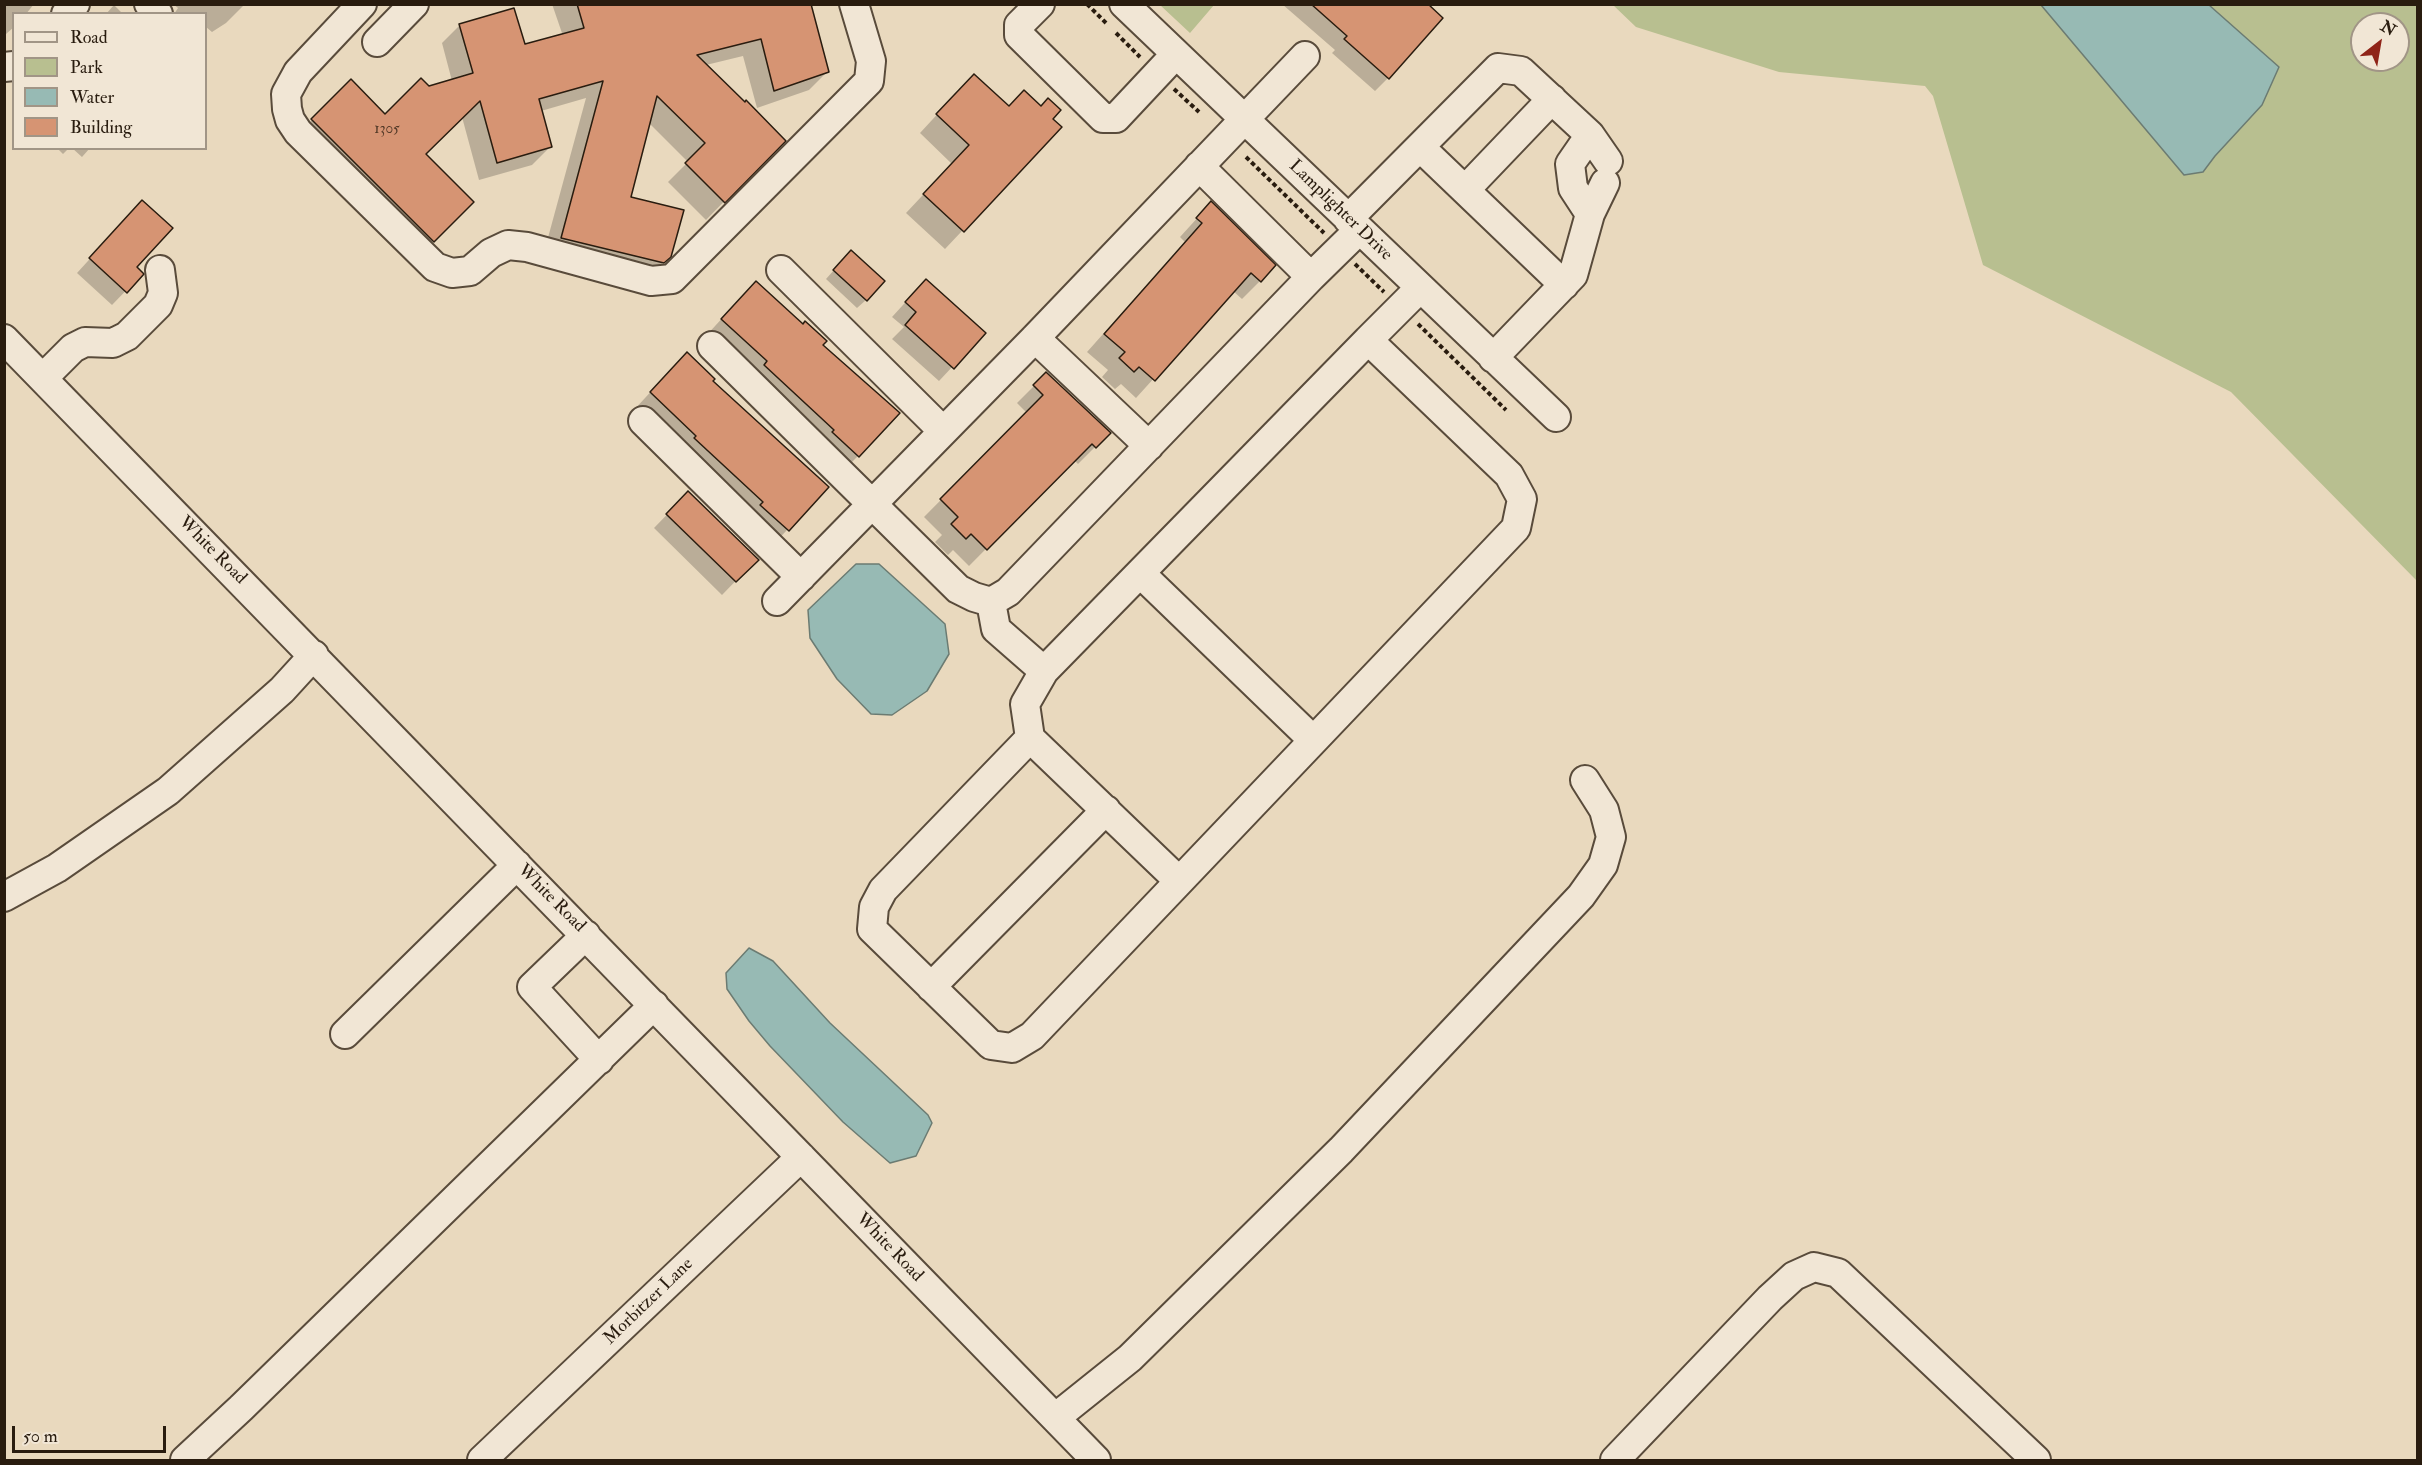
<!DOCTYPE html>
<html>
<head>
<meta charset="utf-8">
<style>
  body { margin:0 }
  #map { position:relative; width:2422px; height:1465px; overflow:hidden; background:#e9d9be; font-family:"IM FELL Double Pica",serif }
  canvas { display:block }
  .frame { position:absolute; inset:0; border:6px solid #291c0f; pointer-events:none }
  .legend { position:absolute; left:12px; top:12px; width:195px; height:138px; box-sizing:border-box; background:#f1e6d5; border:2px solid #a19586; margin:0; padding:8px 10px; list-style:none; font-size:18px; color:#291c0f }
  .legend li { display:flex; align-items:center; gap:12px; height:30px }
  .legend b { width:30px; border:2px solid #a19586 }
  .north { position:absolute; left:2350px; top:12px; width:60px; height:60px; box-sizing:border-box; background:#f1e6d5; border:2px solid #a19586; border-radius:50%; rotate:31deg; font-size:16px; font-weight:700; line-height:24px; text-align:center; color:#291c0f }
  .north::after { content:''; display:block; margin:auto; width:21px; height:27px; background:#8f2418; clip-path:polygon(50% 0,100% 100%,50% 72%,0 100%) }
  .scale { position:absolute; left:12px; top:1426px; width:154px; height:27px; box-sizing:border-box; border:3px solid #291c0f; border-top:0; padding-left:8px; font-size:18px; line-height:21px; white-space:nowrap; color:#291c0f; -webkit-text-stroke:4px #f1e6d5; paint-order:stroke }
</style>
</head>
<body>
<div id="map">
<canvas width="2422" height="1465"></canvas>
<div class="frame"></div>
<ul class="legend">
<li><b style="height:8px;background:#f1e6d5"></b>Road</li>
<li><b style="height:16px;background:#b8bf90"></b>Park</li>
<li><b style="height:16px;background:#97bab4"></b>Water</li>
<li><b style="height:16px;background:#d69473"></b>Building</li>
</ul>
<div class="north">N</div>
<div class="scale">50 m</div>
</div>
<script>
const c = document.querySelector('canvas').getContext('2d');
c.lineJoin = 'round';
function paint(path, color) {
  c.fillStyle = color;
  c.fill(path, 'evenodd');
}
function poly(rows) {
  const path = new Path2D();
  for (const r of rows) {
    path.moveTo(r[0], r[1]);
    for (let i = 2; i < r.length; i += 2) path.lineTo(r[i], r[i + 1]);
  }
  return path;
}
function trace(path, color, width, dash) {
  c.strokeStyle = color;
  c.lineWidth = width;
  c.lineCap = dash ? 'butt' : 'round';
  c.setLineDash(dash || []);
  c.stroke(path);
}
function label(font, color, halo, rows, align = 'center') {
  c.font = font + ' "IM FELL Double Pica",serif';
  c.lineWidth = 5;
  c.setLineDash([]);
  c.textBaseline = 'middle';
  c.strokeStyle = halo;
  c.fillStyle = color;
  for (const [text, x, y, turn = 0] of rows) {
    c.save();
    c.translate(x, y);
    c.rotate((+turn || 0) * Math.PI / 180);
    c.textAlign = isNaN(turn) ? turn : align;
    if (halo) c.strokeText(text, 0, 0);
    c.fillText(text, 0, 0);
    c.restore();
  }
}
paint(poly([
  [1160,5,1214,5,1190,33],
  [1613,5,2041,5,2184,175,2203,172,2279,67,2209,5,2417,5,2417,581,2231,392,1983,265,1933,96,1925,86,1779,72,1636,27],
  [2362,24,2398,24,2398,60,2362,60]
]), '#b8bf90');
const water = poly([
  [2041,5,2209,5,2279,67,2262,105,2215,156,2203,172,2184,175,2041,5],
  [856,564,879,564,945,624,949,654,927,691,892,715,871,714,837,679,810,638,808,610,856,564],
  [749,948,773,961,830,1023,928,1115,932,1123,916,1156,890,1163,843,1122,770,1046,749,1021,727,989,726,973,749,948]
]);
paint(water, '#97bab4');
trace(water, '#6b7b72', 1.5);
paint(poly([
  [4,4,34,4,26,14,14,14,14,27,6,34],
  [173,4,244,4,244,5,226,23,212,32,206,27,206,14,174,14,178,8],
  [552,4,809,4,827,72,809,90,757,108,743,56,706,65,783,141,706,220,668,182,688,162,649,123,630,198,670,256,645,280,543,256,586,98,541,111,550,147,532,165,479,180,462,117,424,154,472,202,415,259,294,138,351,81,385,116,429,88,452,81,442,43,460,25,524,46,563,36],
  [1282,4,1426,4,1388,78,1375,91,1332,53,1335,50],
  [114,5,123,14,106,14],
  [956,94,1051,119,1060,127,945,249,906,213,952,164,920,133],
  [57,148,69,148,63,154],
  [72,148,90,148,82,157],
  [1211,203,1260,281,1242,299,1233,291,1136,398,1121,384,1115,389,1102,377,1108,370,1087,352,1185,242,1180,237],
  [129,216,135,267,142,274,112,305,77,273],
  [842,261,866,300,857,308,826,279],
  [913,294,984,333,939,381,892,339,904,327,892,317],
  [738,301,821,345,858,456,840,474,704,338],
  [669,372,711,381,787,530,770,548,680,454,633,411],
  [1046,374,1109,433,1078,464,1074,460,969,566,953,550,948,555,935,542,942,535,924,517,1027,413,1017,403],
  [688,493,756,560,722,595,654,528]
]), '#0003');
const building = poly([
  [577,4,811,4,829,72,774,91,761,39,697,55,745,102,746,100,786,141,725,203,685,163,705,143,657,96,631,197,684,210,671,257,664,263,561,238,603,81,539,99,552,147,497,163,480,101,426,154,474,202,434,242,311,119,351,79,385,114,421,78,429,86,473,73,459,24,514,8,525,44,584,28,577,4],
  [1311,4,1428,4,1443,18,1389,79,1344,39,1347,36,1311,4],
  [974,74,1009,106,1024,90,1041,106,1048,98,1061,110,1053,119,1062,127,964,232,923,194,969,145,936,114,974,74],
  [142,200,173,228,137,267,144,274,127,293,89,258,142,200],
  [1211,201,1276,265,1261,282,1251,273,1155,381,1139,367,1134,372,1119,358,1125,352,1104,334,1202,223,1196,218,1211,201],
  [851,250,885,281,867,301,833,270,851,250],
  [926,279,986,333,954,369,905,325,916,312,905,302,926,279],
  [756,281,803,324,805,321,827,341,823,345,900,413,859,457,832,432,834,430,764,365,767,361,721,319,756,281],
  [687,352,715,379,713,381,829,487,789,531,760,505,763,502,694,438,696,436,650,392,687,352],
  [1046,372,1111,433,1096,448,1092,444,987,550,971,534,966,539,951,524,958,517,940,499,1043,395,1033,385,1046,372],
  [688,491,759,560,736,582,666,514,688,491]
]);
paint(building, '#d69473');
trace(building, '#291c0f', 1.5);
const minor = poly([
  [149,4,158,14],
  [362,4,298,72,286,94,287,109,290,120,298,132,435,267,452,273,470,271,491,253,508,245,527,247,651,281,672,279,869,81,871,61,854,4],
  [1040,4,1019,25,1019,35,1103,118,1116,118,1176,54],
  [1124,4,1556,417],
  [66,14,75,4],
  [377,42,414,4],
  [4,67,14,66],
  [1590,135,1608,161],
  [1420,147,1564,285],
  [1199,166,1311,277],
  [1465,190,1552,99],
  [1590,214,1605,183],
  [1348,219,1498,68,1521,71,1590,135,1570,164,1573,188,1590,214,1573,275,1493,358],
  [781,270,943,431],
  [1035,338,1149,446],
  [4,339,1096,1460],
  [712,346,958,589,974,597,991,602,1008,592,1311,277,1359,230],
  [43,378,73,348,85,342,113,343,127,336,158,305,163,293,160,270],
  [643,421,801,577],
  [1140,573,1313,740],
  [777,601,1035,338,1305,56],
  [991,602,996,629,1044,671,1025,704,1030,738,883,890,874,907,872,929,991,1045,1012,1048,1032,1036,1516,528,1522,499,1509,475,1368,340,1420,288],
  [1044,671,1368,340],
  [1030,738,1179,881],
  [4,897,57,868,168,791,282,690,314,655],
  [586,935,532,987,599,1060],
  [931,987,1106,810],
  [345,1034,517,865],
  [1055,1418,1130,1358,1341,1150,1581,896,1603,865,1611,837,1604,810,1585,780],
  [185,1460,241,1408,654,1005],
  [482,1460,801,1157],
  [1615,1460,1770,1298,1794,1276,1814,1267,1838,1273,2036,1460]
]);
trace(minor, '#594b3b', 32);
trace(poly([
  [1087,4,1106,23],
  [1116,33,1140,57],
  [1174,89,1199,112],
  [1246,157,1324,233],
  [1355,264,1384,292],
  [1418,324,1506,410]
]), '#291c0f', 4, [4.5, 3]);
trace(minor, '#f1e6d5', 28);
label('15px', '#543a28', null, [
  ["1305",387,130]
]);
label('18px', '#291c0f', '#f1e6d5', [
  ["Lamplighter Drive",1340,211,44],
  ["White Road",212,551,45],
  ["White Road",551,899,45],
  ["White Road",889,1248,46],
  ["Morbitzer Lane",649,1302,-44]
]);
</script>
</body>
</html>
